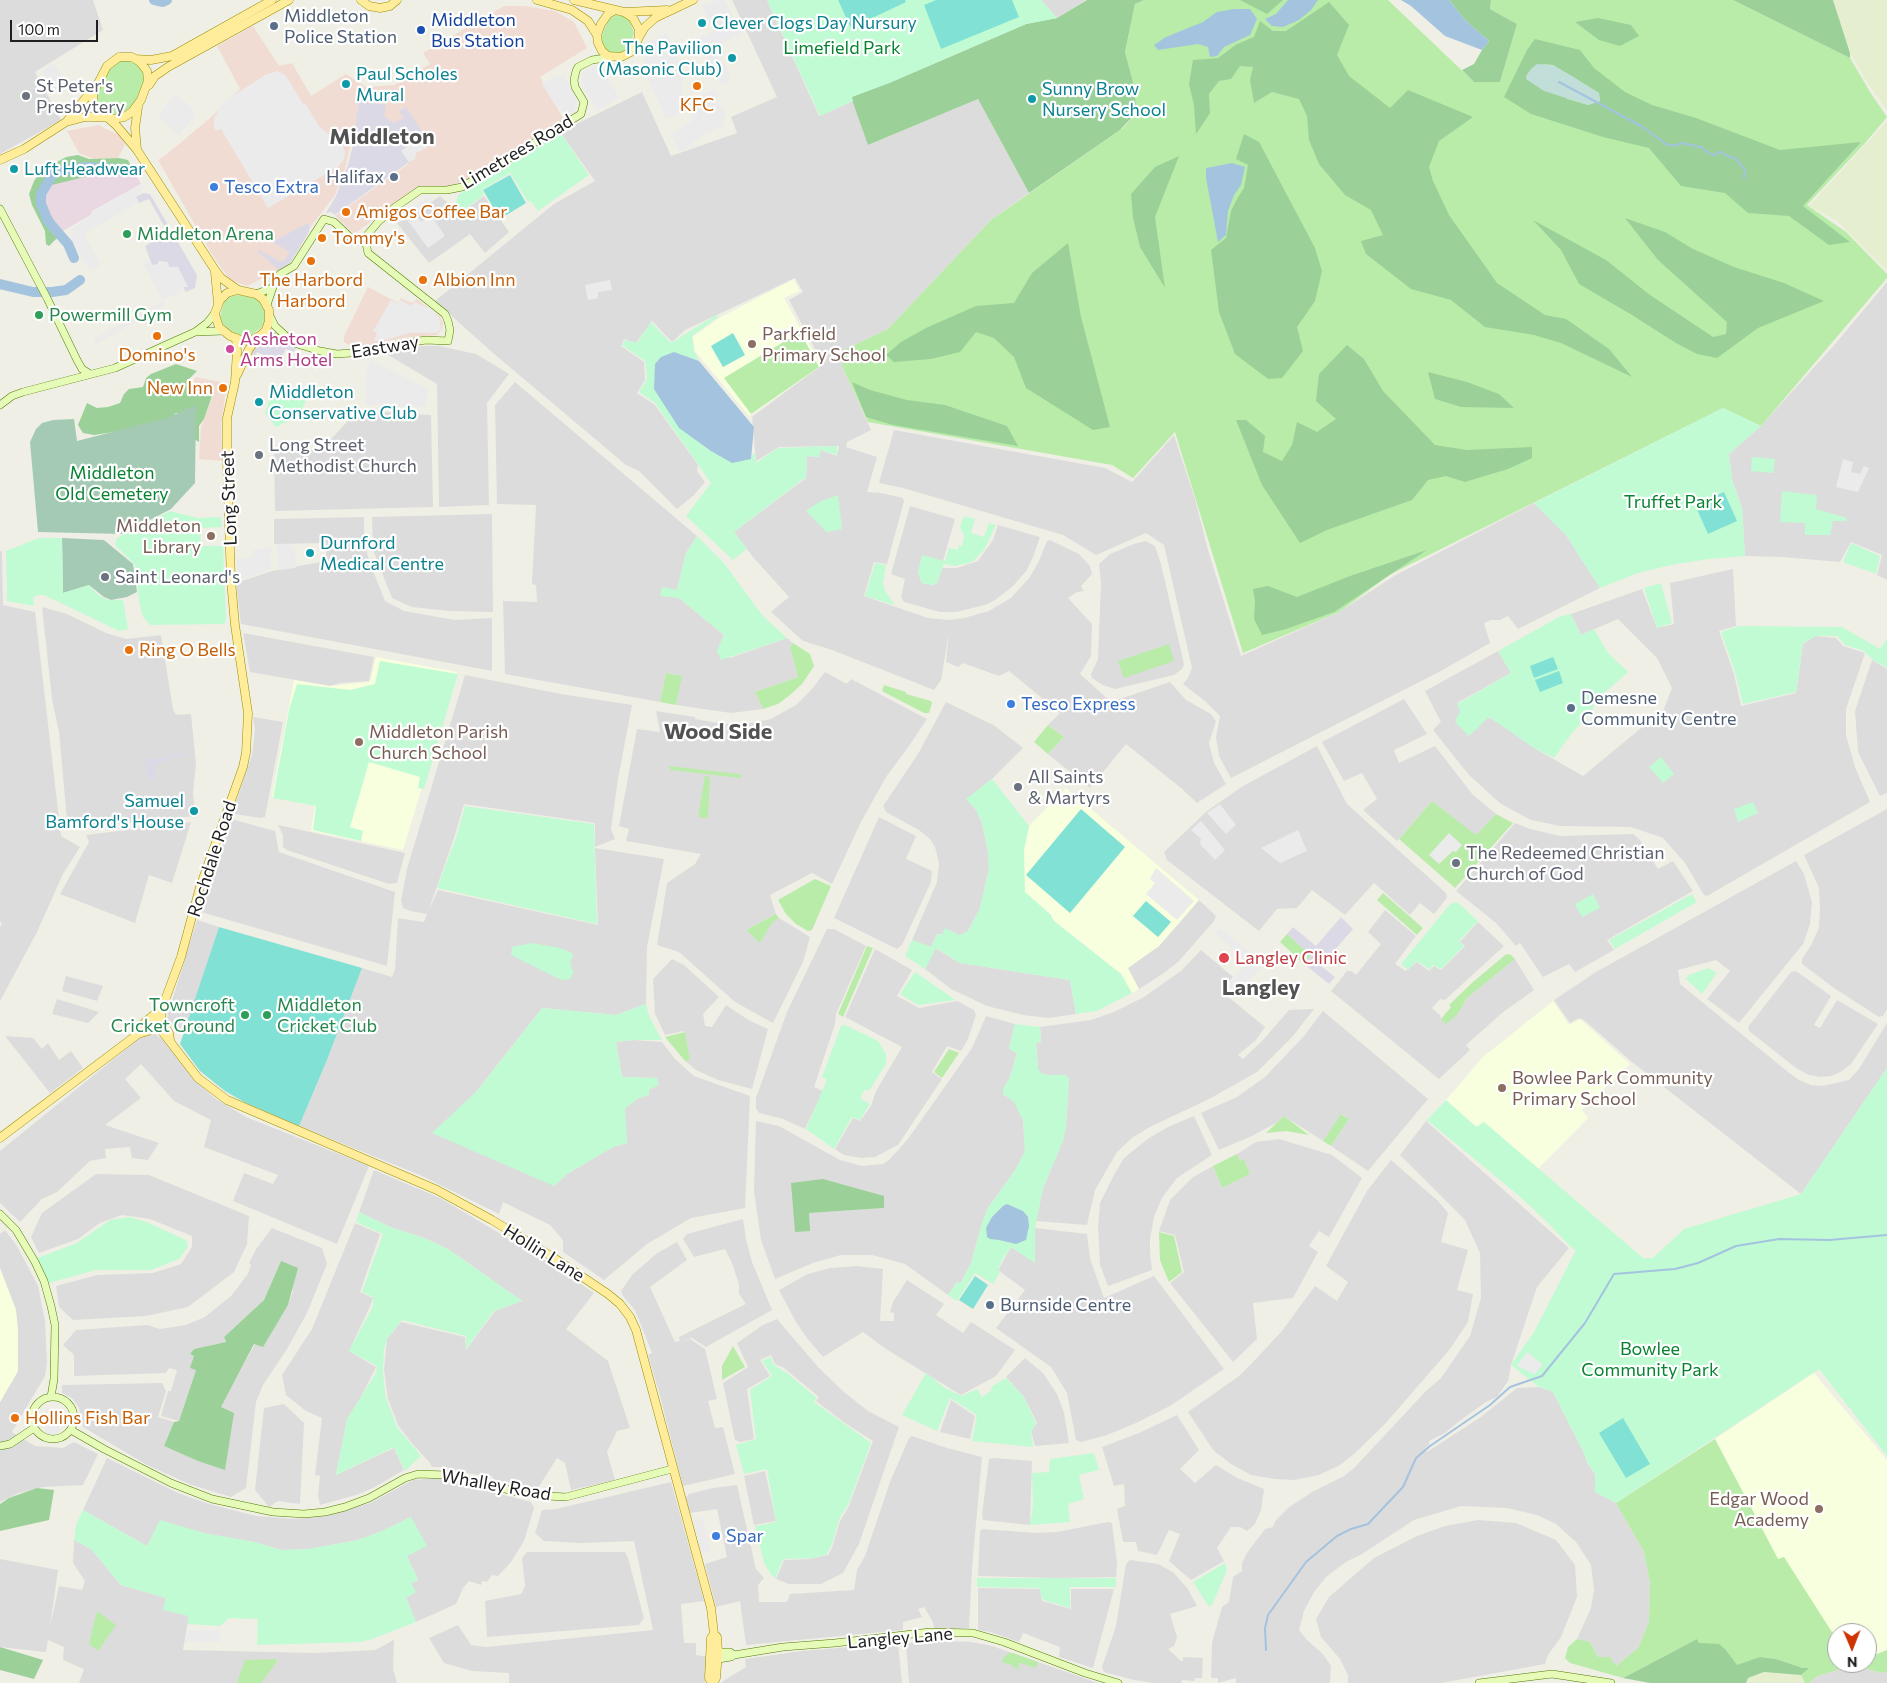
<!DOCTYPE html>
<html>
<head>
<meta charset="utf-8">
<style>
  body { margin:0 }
  #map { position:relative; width:1887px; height:1683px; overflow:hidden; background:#f0efe5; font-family:Commissioner,sans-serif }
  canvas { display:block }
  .north { position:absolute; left:1827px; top:1623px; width:50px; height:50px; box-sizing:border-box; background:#fff; border:1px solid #a5a5a5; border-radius:50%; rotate:179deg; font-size:14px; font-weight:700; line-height:20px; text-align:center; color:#1f1f1f }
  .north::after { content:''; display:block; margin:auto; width:18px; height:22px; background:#ce3300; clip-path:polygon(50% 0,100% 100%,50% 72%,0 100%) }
  .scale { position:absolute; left:10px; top:20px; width:88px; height:22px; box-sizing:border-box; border:2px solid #1f1f1f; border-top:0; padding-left:6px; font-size:15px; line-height:18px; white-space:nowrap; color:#1f1f1f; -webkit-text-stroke:4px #fff; paint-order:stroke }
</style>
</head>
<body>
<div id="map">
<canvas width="1887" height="1683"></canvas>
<div class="north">N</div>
<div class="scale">100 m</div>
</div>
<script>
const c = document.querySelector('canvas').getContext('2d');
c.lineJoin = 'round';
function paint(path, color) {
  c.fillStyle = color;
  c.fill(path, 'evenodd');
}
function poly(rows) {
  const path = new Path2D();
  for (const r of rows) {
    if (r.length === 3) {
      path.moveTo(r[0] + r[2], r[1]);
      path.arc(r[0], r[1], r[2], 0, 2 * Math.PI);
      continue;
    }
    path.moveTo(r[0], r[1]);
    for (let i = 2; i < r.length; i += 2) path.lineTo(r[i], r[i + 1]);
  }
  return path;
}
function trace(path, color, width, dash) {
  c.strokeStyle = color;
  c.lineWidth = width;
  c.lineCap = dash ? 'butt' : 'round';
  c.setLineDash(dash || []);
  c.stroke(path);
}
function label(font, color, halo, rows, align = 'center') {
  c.font = font + ' Commissioner,sans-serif';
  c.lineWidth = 4.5;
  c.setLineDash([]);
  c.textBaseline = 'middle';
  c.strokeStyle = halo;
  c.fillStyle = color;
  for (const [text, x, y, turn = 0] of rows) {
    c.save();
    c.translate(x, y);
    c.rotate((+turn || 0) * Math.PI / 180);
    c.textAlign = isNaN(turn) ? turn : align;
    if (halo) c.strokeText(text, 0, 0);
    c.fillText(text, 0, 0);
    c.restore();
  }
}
paint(poly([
  [0,0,93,0,103,30,35,72,61,120,0,154],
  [732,0,767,0,819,116,853,101,868,145,978,99,1029,193,991,220,888,329,844,350,842,366,871,430,847,442,846,447,877,457,867,492,881,493,899,497,903,498,904,501,887,564,874,562,864,596,928,618,950,620,964,618,989,611,1011,598,1030,577,1039,561,1047,541,1050,540,1079,554,1090,566,1092,574,1081,586,1084,591,1077,592,1068,598,1092,624,1091,656,1080,674,1111,702,1170,682,1186,700,1211,714,1216,721,1209,743,1214,763,1226,784,1197,803,1181,788,1126,744,1090,788,1048,754,1064,737,1048,725,1060,713,1009,671,999,676,963,663,958,667,946,662,949,632,941,680,934,690,832,650,803,641,771,612,789,597,753,557,734,532,806,478,807,456,819,457,821,450,837,456,839,446,779,447,756,461,752,417,823,364,789,300,803,292,795,278,685,330,672,342,652,321,636,343,624,339,621,346,644,362,645,380,637,393,655,405,698,465,697,471,705,482,694,495,677,509,639,471,626,465,493,353,435,301,554,204,595,181,560,132,642,92,671,156,737,133,731,117,777,97],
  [1041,0,1086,0,1057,18],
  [440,196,459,214,484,196,509,232,485,253,470,234,429,263,397,223,415,214],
  [1887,282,1887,580,1877,575,1882,555,1851,542,1840,562,1782,557,1745,556,1742,508,1732,480,1729,454,1761,426,1836,343],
  [405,346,439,346,476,354,509,374,487,403,489,505,439,507,437,384,385,353],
  [515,382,697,536,686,553,677,590,660,595,679,598,724,635,717,651,730,658,787,638,793,643,790,647,798,677,755,692,763,709,731,713,676,705,681,676,666,673,660,702,505,674,503,601,537,602,536,585,532,584,536,505,497,504,495,405],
  [365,411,431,415,433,507,275,511,274,451,330,449,331,439,348,421],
  [894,430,1105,468,1132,482,1174,435,1195,499,1208,550,1241,656,1339,612,1394,576,1534,503,1566,535,1600,588,1518,629,1508,616,1500,620,1491,620,1484,623,1490,643,1439,672,1231,778,1219,756,1216,737,1220,716,1206,702,1183,684,1188,678,1192,668,1164,545,1146,533,1096,555,1063,535,903,488,879,483],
  [910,506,955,519,943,561,922,556,918,573,922,583,933,585,937,583,942,568,957,568,978,561,993,540,998,525,1040,537,1033,557,1027,570,1013,586,995,600,985,605,956,612,940,612,904,602,901,597,905,579,891,574],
  [492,514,493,612,449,611,412,607,392,598,373,550,372,517],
  [364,517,364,542,371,566,385,601,404,611,455,620,492,618,492,671,241,624,236,583,272,571,326,561,326,543,274,544,274,519],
  [1146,541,1155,546,1161,564,1184,664,1183,668,1174,675,1115,689,1103,685,1092,678,1091,674,1098,659,1101,582,1099,564,1110,554,1134,544],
  [0,551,2,551,3,605,35,612,61,836,80,847,63,874,37,932,0,1001,0,928,2,923,0,922],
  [1733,569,1736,626,1719,631,1734,674,1741,706,1796,693,1803,644,1815,636,1836,638,1843,646,1865,653,1846,709,1846,735,1855,767,1870,802,1707,896,1704,895,1685,863,1663,838,1631,827,1560,826,1531,820,1501,804,1469,775,1433,730,1441,722,1425,691,1498,651,1511,673,1457,703,1500,723,1534,748,1583,776,1640,729,1662,714,1672,688,1657,658,1618,619,1581,635,1571,614,1642,589,1657,628,1674,624,1670,583],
  [42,607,67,614,106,633,126,639,161,635,173,709,176,715,191,714,196,764,193,792,195,816,73,828,67,820,59,732,52,699],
  [243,633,374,657,369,681,340,683,330,686,250,672],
  [1872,660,1887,669,1887,793,1880,796,1858,752,1855,711],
  [825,672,845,683,848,683,851,679,927,719,909,746,886,777,861,822,832,884,812,873,770,895,776,914,746,930,760,942,772,923,779,918,810,937,803,962,773,1023,735,1002,679,952,657,945,667,883,695,864,701,854,626,841,629,829,619,826,637,729,660,732,656,711,695,717,695,719,724,724,744,724,757,722,771,719,796,705,812,689],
  [465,675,561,694,632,705,618,779,611,829,615,839,595,847,595,823,464,804,454,838,428,912,438,890,598,925,595,848,664,859,647,947,646,1004,616,1015,542,1008,476,1092,554,1186,567,1174,613,1147,627,1143,624,1109,637,1099,649,1095,649,1090,657,1078,622,1077,616,1042,633,1040,662,1042,675,1059,694,1076,750,1096,745,1208,691,1218,647,1244,604,1280,563,1252,563,1240,550,1225,503,1202,499,1214,420,1175,299,1126,327,1060,362,968,392,977,395,969,398,918,424,922,427,914,410,911,403,908,401,901,407,869],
  [1404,699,1427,734,1394,750,1399,763,1435,746,1473,795,1496,814,1476,836,1432,801,1397,841,1363,810,1377,799,1362,773,1344,781,1322,742],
  [946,702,995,726,1023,748,992,779,967,799,976,810,982,823,988,851,989,869,980,908,968,931,960,935,937,934,931,947,912,940,937,882,939,863,935,847,930,839,919,830,886,812,883,806,918,754],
  [253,717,283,722,265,817,260,818,235,814,234,808,252,755,255,730],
  [1317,746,1347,804,1446,893,1447,898,1434,914,1420,903,1410,915,1374,883,1345,915,1312,890,1297,908,1277,909,1259,931,1167,860,1164,852,1207,811,1243,786],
  [1887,809,1887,1009,1883,1016,1879,1017,1834,988,1802,964,1802,959,1811,945,1819,928,1820,910,1819,888,1804,855],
  [879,817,916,836,906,859,932,871,931,882,902,945,897,949,834,918],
  [231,819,275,831,279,852,395,892,387,966,201,912],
  [191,822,172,883,149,875,135,923,60,894,89,842,86,835],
  [1515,823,1530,829,1560,836,1633,834,1640,840,1658,869,1673,861,1693,891,1607,940,1614,950,1575,972,1569,964,1543,977,1520,943,1516,946,1496,923,1456,891],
  [278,825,405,853,397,883,389,884,287,850,283,847,283,835],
  [1796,861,1804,874,1812,902,1810,924,1803,944,1739,1023,1707,999,1730,971,1716,960,1678,970,1680,984,1788,1072,1799,1080,1811,1085,1822,1086,1849,1080,1859,1069,1887,1023,1887,1068,1801,1194,1632,1062,1584,1020,1579,1018,1570,1023,1554,1000,1596,972],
  [1199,900,1216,916,1214,921,1179,961,1164,973,1139,989,1127,968,1159,946],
  [1385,910,1416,936,1395,964,1406,971,1417,962,1429,971,1434,966,1441,970,1465,946,1460,942,1478,922,1504,946,1445,1000,1440,999,1432,1008,1440,1015,1441,1019,1458,1014,1467,998,1515,959,1534,990,1502,1013,1466,1045,1470,1050,1439,1079,1331,991,1347,971,1351,971,1356,975,1381,944,1368,932],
  [197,920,219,927,185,1031,169,1024,167,1017],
  [827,929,834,929,866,946,836,1014,835,1024,814,1087,823,1091,805,1129,783,1119,759,1113,756,1108,756,1098,787,1012],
  [935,948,960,963,1070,980,1076,1014,1049,1018,1023,1015,987,1006,951,989,925,969],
  [875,949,912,970,897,996,919,1008,957,1001,974,1010,976,1015,968,1039,961,1051,947,1046,932,1072,942,1079,898,1145,875,1157,861,1158,844,1155,835,1149,853,1118,860,1121,871,1106,876,1091,902,1047,845,1017],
  [1201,950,1233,977,1221,991,1265,1027,1256,1040,1238,1055,1243,1059,1263,1040,1289,1010,1314,1009,1293,1036,1257,1072,1209,1099,1148,1128,1132,1138,1117,1152,1095,1190,1087,1225,1036,1221,1043,1188,1063,1140,1066,1127,1069,1079,1066,1075,1047,1075,1041,1073,1038,1069,1036,1043,1041,1042,1040,1027,1091,1020,1114,1012,1144,997,1158,987,1181,971],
  [672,959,684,965,719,997,703,1014,705,1026,712,1027,726,1005,750,1021,768,1029,752,1089,718,1080,696,1070,685,1061,690,1060,684,1031,665,1035,655,1014,653,979],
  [1796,971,1831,996,1814,1025,1820,1028,1837,1000,1878,1024,1851,1064,1842,1071,1832,1076,1820,1077,1809,1075,1796,1068,1749,1031,1748,1027,1791,972],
  [66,976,103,986,97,1001,62,991],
  [57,999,99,1012,88,1023,52,1014],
  [1323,1011,1428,1099,1368,1171,1331,1146,1349,1119,1342,1114,1323,1141,1284,1116,1276,1123,1252,1136,1219,1150,1201,1113,1237,1097,1265,1077,1304,1036],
  [986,1016,1015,1024,1009,1048,1017,1053,1010,1077,1003,1090,1003,1094,1014,1101,1023,1120,1025,1151,1016,1169,988,1208,983,1220,971,1263,960,1284,957,1282,948,1295,905,1264,872,1255,841,1255,813,1263,775,1279,761,1240,754,1191,756,1121,779,1126,840,1160,862,1166,883,1164,890,1159,908,1139,972,1048],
  [884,1197,884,1208,808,1213],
  [153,1032,163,1040,193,1079,216,1099,246,1117,369,1166,337,1244,233,1201,244,1173,273,1184,278,1175,204,1147,211,1120,174,1101,141,1064,125,1079,141,1098,105,1125,159,1143,148,1160,132,1158,130,1147,105,1149,106,1158,90,1161,57,1192,42,1199,20,1222,0,1203,0,1151,142,1036],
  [5,1036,33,1038,42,1049,48,1043,59,1060,71,1051,83,1068,50,1093],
  [1194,1116,1212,1155,1177,1178,1162,1198,1154,1217,1150,1239,1150,1253,1152,1270,1108,1286,1100,1265,1098,1227,1100,1203,1114,1175,1124,1158,1149,1138,1170,1126],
  [1426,1121,1569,1248,1537,1287,1511,1365,1508,1381,1497,1397,1486,1402,1458,1422,1445,1433,1429,1441,1429,1445,1425,1448,1427,1452,1481,1417,1517,1388,1539,1387,1553,1392,1583,1451,1588,1464,1595,1474,1595,1492,1616,1503,1644,1552,1650,1583,1649,1622,1638,1648,1616,1666,1598,1657,1590,1642,1577,1639,1591,1608,1594,1590,1591,1565,1576,1542,1556,1524,1537,1515,1507,1508,1461,1506,1414,1520,1362,1554,1346,1562,1327,1576,1314,1592,1304,1611,1299,1630,1307,1640,1323,1654,1331,1666,1330,1683,1236,1683,1236,1678,1218,1683,1218,1678,1211,1678,1212,1643,1222,1607,1229,1602,1233,1577,1242,1571,1242,1563,1247,1553,1265,1529,1273,1527,1276,1520,1288,1508,1312,1492,1344,1476,1355,1467,1425,1392,1441,1378,1470,1336,1481,1298,1480,1253,1465,1220,1400,1155],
  [1279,1139,1332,1155,1362,1178,1329,1237,1319,1231,1309,1246,1318,1252,1293,1298,1253,1303,1257,1339,1233,1362,1170,1283,1184,1272,1175,1235,1159,1231,1170,1200,1193,1177,1213,1166,1222,1188,1250,1174,1244,1159,1240,1161,1237,1154,1256,1142],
  [1391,1160,1438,1201,1448,1213,1441,1242,1468,1250,1457,1290,1473,1294,1468,1322,1450,1349,1385,1424,1355,1453,1340,1465,1319,1475,1294,1480,1275,1479,1251,1475,1231,1464,1213,1450,1188,1412,1239,1376,1253,1362,1282,1331,1315,1286,1337,1301,1348,1282,1326,1266,1367,1191],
  [374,1170,440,1198,553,1265,594,1293,566,1329,608,1361,630,1428,617,1431,607,1452,615,1480,571,1490,565,1463,557,1458,538,1488,494,1480,492,1476,472,1474,444,1467,432,1467,429,1462,410,1441,398,1425,388,1399,384,1370,387,1339,401,1322,465,1337,466,1350,495,1311,522,1301,448,1249,424,1238,390,1227,359,1212],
  [96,1174,149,1175,249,1216,247,1244,234,1272,188,1307,146,1316,73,1320,59,1307,56,1286,97,1275,153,1273,181,1264,192,1247,192,1236,150,1219,122,1215,100,1223,78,1239,39,1253,31,1237,42,1213],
  [743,1219,746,1239,752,1262,772,1310,706,1347,692,1338,680,1341,679,1337,746,1304,739,1294,739,1284,732,1263,725,1249,694,1257,683,1239,687,1234],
  [355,1223,380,1234,360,1292,373,1298,371,1304,349,1351,376,1367,360,1399,347,1419,336,1475,394,1448,404,1470,373,1488,356,1495,320,1505,318,1496,320,1476,315,1475,322,1418,306,1411,286,1395,282,1375,312,1329],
  [272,1228,322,1248,327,1264,307,1313,287,1349,263,1385,256,1402,246,1488,231,1497,189,1484,147,1465,83,1427,79,1408,73,1399,62,1393,62,1385,162,1383,166,1391,158,1417,174,1422,164,1446,225,1469,228,1444,220,1407,255,1344,276,1324,288,1305,293,1291,281,1261,264,1300,224,1337,226,1342,194,1349,190,1354,194,1356,196,1370,179,1421,161,1416,168,1391,171,1391,177,1370,169,1368,166,1373,74,1376,74,1355,63,1345,76,1330,147,1325,160,1329,186,1325,205,1317,231,1296,248,1274,251,1265,249,1263,256,1249],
  [1035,1228,1087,1234,1090,1259,1104,1298,1154,1276,1224,1369,1170,1406,1136,1423,1107,1435,1081,1442,1076,1440,1067,1393,1051,1367,996,1328,1025,1290,998,1270,1011,1247,1035,1262],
  [5,1230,17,1246,38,1286,45,1321,47,1363,45,1376,12,1432,35,1446,63,1448,74,1442,98,1454,83,1485,43,1487,19,1493,0,1502,0,1402,18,1371,16,1310,0,1269,0,1234],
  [677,1242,687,1260,650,1287,675,1342,690,1339,705,1349,717,1399,708,1401,715,1428,723,1427,735,1474,683,1486,659,1392,648,1355,652,1353,635,1310,623,1296,621,1291,632,1275,656,1254],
  [857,1266,883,1269,880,1321,894,1321,894,1313,890,1312,893,1302,907,1280,944,1304,936,1315,963,1333,971,1322,1015,1350,996,1376,961,1395,886,1349,863,1332,823,1357,807,1338,796,1322,779,1290,808,1274,830,1268],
  [777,1319,819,1368,844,1392,868,1411,899,1427,859,1544,843,1573,821,1584,789,1584,776,1579,784,1560,808,1559,828,1555,832,1548,840,1521,848,1508,873,1441,845,1423,816,1401,819,1397,784,1368,775,1364,771,1355,760,1360,770,1376,747,1389,754,1439,740,1442,735,1440,723,1383,748,1367,737,1343,763,1325],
  [1025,1358,1043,1373,1057,1394,1064,1413,1069,1443,1035,1446,1031,1431,1037,1423,1024,1397,1006,1377],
  [951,1400,975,1416,970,1439,940,1432],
  [284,1404,304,1423,300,1504,278,1501,269,1507,255,1490,264,1408],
  [1177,1415,1199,1450,1180,1469,1195,1483,1216,1465,1237,1478,1264,1489,1261,1510,1255,1524,1247,1531,1240,1527,1231,1527,1217,1548,1224,1561,1191,1580,1169,1561,1180,1534,1169,1530,1157,1555,1138,1551,1136,1542,1123,1542,1117,1509,1125,1506,1124,1484,1114,1486,1102,1447,1139,1433],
  [912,1436,947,1448,982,1457,972,1568,969,1628,934,1629,933,1622,924,1607,918,1609,922,1617,903,1622,903,1630,746,1645,740,1601,716,1607,705,1564,727,1557,717,1509,690,1513,685,1499,689,1494,713,1488,737,1485,756,1569,764,1578,758,1585,759,1602,787,1602,790,1594,854,1590,857,1570,865,1556,890,1482,909,1438],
  [107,1458,178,1493,209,1504,256,1516,296,1519,329,1515,370,1503,413,1480,437,1478,531,1502,534,1508,524,1541,511,1562,498,1576,492,1575,487,1582,482,1581,481,1585,469,1581,463,1588,456,1604,416,1622,406,1598,411,1583,418,1580,407,1556,411,1517,380,1532,358,1540,309,1549,281,1550,254,1542,208,1534,147,1546,83,1510],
  [994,1458,1032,1461,1030,1525,983,1520,982,1515,989,1459],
  [765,1471,776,1521,754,1525,744,1476],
  [671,1482,704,1601,681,1604,684,1643,696,1643,696,1655,709,1657,705,1683,509,1683,509,1673,472,1671,444,1663,429,1638,458,1625,471,1645,486,1647,653,1630,634,1541,581,1543,544,1541,535,1533,542,1510,556,1509],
  [1478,1520,1516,1523,1556,1540,1575,1565,1577,1597,1561,1637,1548,1655,1545,1664,1441,1683,1348,1683,1348,1675,1340,1659,1321,1637,1316,1619,1329,1597,1374,1558,1417,1536,1445,1526],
  [1108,1522,1112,1523,1117,1563,1116,1577,1055,1578,978,1576,980,1532,982,1529,1036,1533,1057,1532],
  [74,1540,91,1549,121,1585,166,1598,189,1616,183,1650,315,1653,375,1650,394,1640,393,1669,397,1683,79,1683,84,1669,63,1660,64,1647,48,1640,46,1652,0,1647,0,1559,58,1570,50,1627,59,1586,82,1590,85,1581,73,1563],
  [527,1552,625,1552,628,1558,644,1618,639,1625,487,1637,485,1601,521,1594,525,1586,522,1558],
  [1130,1560,1158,1564,1173,1572,1188,1589,1197,1606,1170,1614,1177,1637,1174,1646,1168,1649,1181,1661,1183,1661,1183,1657,1203,1658,1202,1678,1195,1678,1194,1681,1182,1680,1181,1683,1153,1683,1134,1680,1104,1672,1102,1667,1116,1626,1126,1564],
  [978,1588,1040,1589,1042,1601,1071,1609,1071,1589,1114,1589,1093,1668,1059,1657,1060,1647,1023,1633,1019,1642,990,1632,978,1630],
  [948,1641,971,1642,992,1646,1098,1683,909,1683,906,1643],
  [898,1643,902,1683,722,1683,723,1681,746,1667,745,1659,802,1651],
  [1858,1664,1870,1670,1884,1673,1887,1671,1887,1683,1809,1683,1817,1676]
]), '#dddcdc');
paint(poly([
  [504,6,525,6,555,11,574,22,587,48,540,77,565,122,468,179,448,187,433,186,416,189,354,234,335,216,408,164,407,142,383,117,384,108,350,128,354,130,345,169,335,195,296,246,285,267,247,286,230,280,211,253,158,160,167,154,209,119,240,89,217,46,253,26,279,66,292,63,311,96,346,74,366,87,394,85,430,64,423,53],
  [98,125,119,135,125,144,118,158,93,159,79,153,67,131],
  [368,287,398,303,401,298,412,303,417,299,440,317,443,323,442,329,437,335,402,338,358,348,350,346,344,342,344,336],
  [195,377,227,383,221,425,222,461,199,459,201,427,213,396,199,393,193,383]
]), '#f1dcd4');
paint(poly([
  [134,172,141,184,92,211,92,214,61,232,45,206,44,193,52,185,101,173,115,176]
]), '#e9d7e1');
paint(poly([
  [794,279,800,291,784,298,821,366,749,416,695,351,693,337,719,318],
  [376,657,457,672,403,850,311,831,315,806,272,797,294,680,330,686,370,682],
  [1066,788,1199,900,1159,946,1128,968,1139,989,1132,993,1121,974,1054,921,1050,914,1026,894,1024,890,1024,849,1029,826],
  [1553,1001,1569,1025,1580,1019,1630,1064,1582,1110,1588,1118,1538,1169,1485,1123,1477,1127,1446,1100,1483,1057],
  [0,1268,16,1310,18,1330,18,1371,0,1402],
  [1814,1373,1887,1460,1887,1650,1867,1658,1867,1633,1837,1633,1837,1640,1784,1558,1778,1560,1715,1439]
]), '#f7ffdf');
paint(poly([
  [1833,0,1887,0,1887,110,1868,84,1850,53],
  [1887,121,1887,271,1837,221,1809,206],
  [1764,1672,1801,1675,1805,1683,1746,1683,1748,1678]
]), '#e5efd0');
paint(poly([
  [1144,0,1388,0,1474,82,1500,82,1517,24,1490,9,1491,0,1733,0,1850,58,1870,92,1887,117,1866,142,1807,205,1846,232,1887,274,1887,278,1761,426,1723,408,1391,574,1339,612,1243,653,1175,432,1133,478,1112,465,868,422,842,366,844,350,888,329,991,220,1123,128,1137,112,1133,82,1125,52,1135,4],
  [616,15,623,16,630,21,634,33,629,48,625,51,617,53,610,52,605,48,602,42,602,36,608,20],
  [124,60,136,63,141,68,144,76,143,87,133,105,126,112,114,115,109,114,103,111,98,105,97,94,110,68,116,62],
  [239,295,254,298,260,302,265,311,265,320,262,327,251,335,242,336,232,332,223,324,220,317,224,302,230,297],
  [800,332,819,367,751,414,724,378],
  [793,643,810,654,814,666,802,684,790,695,778,704,763,709,755,692,798,677,790,647],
  [1169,644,1174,661,1124,678,1118,661],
  [666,673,682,676,676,705,660,702],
  [884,685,906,692,906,694,931,701,932,703,929,713,924,713,882,691],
  [1048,725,1064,737,1048,754,1034,742],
  [669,766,730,773,743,775,740,778,671,770],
  [705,776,710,777,708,818,698,817],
  [1432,801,1476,835,1496,814,1513,823,1455,888,1399,839],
  [815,879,831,886,812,930,808,931,796,924,786,914,778,900],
  [1383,893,1423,928,1417,935,1377,900],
  [776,914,779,918,772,923,760,943,746,930],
  [1287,934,1311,955,1304,964,1280,942],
  [867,946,873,948,843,1017,838,1014],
  [1510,954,1515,959,1467,998,1458,1014,1446,1024,1441,1019,1451,1007,1449,1005,1473,982,1505,955],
  [685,1032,690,1060,685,1061,665,1037],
  [949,1049,959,1053,942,1078,934,1072],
  [1341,1114,1349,1119,1331,1146,1323,1141],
  [1284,1116,1309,1135,1286,1131,1266,1133],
  [1237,1154,1240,1161,1244,1159,1250,1174,1222,1188,1213,1166],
  [1159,1232,1174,1236,1182,1272,1169,1282,1160,1260],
  [733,1346,745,1367,722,1380,722,1366],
  [1715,1439,1778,1559,1784,1557,1837,1640,1837,1663,1867,1663,1867,1658,1887,1650,1887,1671,1884,1673,1870,1670,1858,1664,1817,1676,1809,1683,1805,1683,1801,1675,1808,1668,1803,1668,1776,1659,1760,1657,1737,1666,1726,1650,1699,1643,1697,1639,1623,1678,1570,1663,1565,1658,1568,1647,1577,1639,1590,1642,1598,1657,1610,1657,1616,1666,1638,1648,1649,1622,1650,1583,1644,1552,1616,1503],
  [97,1611,116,1625,98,1651,89,1644],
  [1009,1653,1013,1653,1038,1662,1036,1668,1020,1663,1018,1666,1020,1670,1013,1667,1012,1665,1002,1662,1004,1657],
  [276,1659,277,1662,261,1683,237,1683,245,1660]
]), '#b9eca9');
paint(poly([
  [1087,0,1144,0,1135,4,1125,52,1133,82,1137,112,1120,130,1029,193,978,99,868,145,851,97,889,83,1026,24,1057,18],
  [1240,0,1283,0,1267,14],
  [1449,0,1491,0,1490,9,1517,24,1500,82,1474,82,1462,70,1474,64,1482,50,1489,41,1465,20],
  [1733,0,1833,0,1850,53,1850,58],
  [1329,2,1349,25,1337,55,1349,76,1390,108,1408,90,1473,117,1439,141,1429,167,1433,181,1449,215,1497,283,1545,315,1566,319,1609,349,1632,377,1561,343,1534,335,1485,327,1451,300,1411,289,1366,254,1361,241,1383,235,1371,210,1345,195,1319,164,1309,140,1307,116,1299,99,1272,92,1254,103,1250,80,1253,67,1240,66,1231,79,1219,81,1209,94,1210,113,1196,134,1194,105,1189,84,1193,60,1218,58,1237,44,1254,37,1260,21,1273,31,1286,31],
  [1598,18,1631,25,1639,36,1620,46,1599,40,1575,22],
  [1535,39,1580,50,1594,68,1625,92,1652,105,1696,118,1780,150,1861,142,1803,206,1850,242,1829,245,1789,216,1748,213,1725,193,1681,186,1649,148,1603,137,1531,114,1504,97,1527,50],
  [1544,64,1553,65,1599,93,1600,101,1588,105,1567,99],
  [1244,134,1259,142,1315,248,1322,271,1315,301,1297,327,1303,351,1282,378,1268,379,1235,354,1219,312,1211,250,1226,238,1231,211,1237,199,1244,188,1248,165,1236,159],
  [78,155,89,159,119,158,128,160,134,172,116,176,101,173,52,185,44,193,45,206,62,233,49,246,46,244,45,231,32,205,29,194,34,181,41,171,66,157],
  [1179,156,1155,217,1165,288,1140,247,1133,218,1131,194,1155,167],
  [1625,218,1665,232,1693,249,1734,267,1784,283,1824,301,1758,328,1717,358,1697,354,1676,343,1632,315,1579,284,1561,250,1533,220,1606,260,1650,295,1713,337,1726,334,1727,322,1658,260],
  [1068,243,1081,317,1110,427,1093,430,1026,388,1014,357,994,338,976,332,960,352,931,359,894,362,886,355,901,342,926,328,976,306,1014,303,1032,273],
  [1347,345,1364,359,1383,391,1435,445,1467,450,1532,447,1532,458,1508,469,1465,482,1446,476,1428,480,1412,500,1327,530,1300,543,1262,485,1236,420,1246,420,1265,436,1263,452,1282,461,1292,445,1297,422,1317,432,1336,419,1316,401,1319,374],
  [176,364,197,371,186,382,202,395,212,396,204,419,199,426,199,442,189,436,187,413,176,413,166,424,94,435,83,433,78,425,87,403,97,408,108,407,120,403,124,394,129,389,143,387,146,378,151,374],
  [1428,372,1467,382,1499,394,1514,408,1461,407,1435,399],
  [852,382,870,390,907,400,945,405,1007,426,1018,446,893,425,866,417],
  [1427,550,1334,612,1286,629,1262,635,1254,619,1255,601,1253,589,1268,586,1297,597,1350,576],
  [823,1179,884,1196,884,1208,809,1213,810,1231,795,1232,791,1183],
  [281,1261,298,1268,288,1305,263,1347,254,1344,221,1407,234,1413,225,1470,198,1461,164,1446,174,1422,179,1421,196,1370,190,1368,194,1356,190,1354,194,1349,226,1342,224,1337,264,1300],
  [37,1488,54,1490,49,1520,0,1531,0,1504,9,1498],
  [1697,1639,1699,1643,1719,1644,1726,1650,1737,1665,1760,1657,1776,1659,1803,1668,1809,1668,1801,1675,1764,1672,1748,1678,1746,1683,1650,1683,1623,1678],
  [0,1647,43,1660,34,1679,0,1670]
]), '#9bd198');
paint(poly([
  [1537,64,1553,65,1575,78,1599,93,1600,101,1588,105,1544,91,1526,79,1526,76,1531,69]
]), '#c1dfd8');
paint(poly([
  [196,405,195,483,171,509,123,534,38,532,30,442,36,429,42,423,53,420,74,419,77,441,167,418],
  [62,538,104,540,133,564,137,592,127,597,111,600,104,597,89,585,63,593]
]), '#a5cab4');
paint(poly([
  [767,0,1041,0,1057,18,1026,24,889,83,852,97,853,101,820,116],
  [560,132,589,175,538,211,531,201,528,202,510,173,482,190,484,195,459,213,455,207,458,195],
  [716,315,718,317,692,336,694,351,699,361,674,352,751,459,753,454,755,454,756,463,778,448,837,446,837,455,821,450,819,457,807,456,806,477,734,532,747,549,733,560,686,516,711,483,655,403,639,392,647,379,645,361,622,345,625,340,637,343,651,322,671,343],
  [273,390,306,401,298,417,276,427,265,413],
  [1723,408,1761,426,1729,454,1732,480,1742,508,1745,556,1708,559,1671,565,1638,573,1600,588,1566,535,1534,503],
  [1752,457,1775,459,1773,473,1751,471],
  [1782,491,1817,495,1816,509,1847,518,1846,521,1833,521,1830,535,1805,535,1805,523,1780,522],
  [838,495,842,529,827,532,806,511,819,502],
  [170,511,198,518,221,517,222,527,200,528,201,546,223,546,226,621,224,624,150,625,143,617,139,601,135,565,115,545,117,538],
  [964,516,975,519,971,533,984,537,989,523,996,525,984,550,972,562,955,566,944,564,937,583,933,585,922,583,918,573,922,555,945,561,949,548,958,550,959,545,962,546,964,536,960,527],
  [697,536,723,562,763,616,787,638,721,660,717,651,724,635,679,598,660,596,662,587,677,590,686,553],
  [39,538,62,538,63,593,89,585,97,594,107,600,123,600,128,629,119,631,44,595,37,595,33,598,34,606,7,601,6,551],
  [1851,543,1880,556,1876,574,1843,562],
  [875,563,886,565,883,583,885,591,895,605,865,596],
  [1661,583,1672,623,1657,628,1644,588],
  [1571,614,1581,635,1594,629,1608,653,1628,672,1599,698,1595,699,1595,702,1591,713,1572,733,1554,758,1534,748,1489,717,1469,736,1455,722,1460,711,1457,704,1511,673,1498,651,1559,617],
  [1739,626,1842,627,1880,649,1887,639,1887,668,1873,660,1864,651,1845,645,1837,636,1816,636,1803,643,1796,692,1743,704,1735,672,1721,632],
  [380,661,458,674,424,789,418,788,420,777,369,762,350,827,363,831,361,841,313,830,316,806,273,798,289,710,297,684,350,690,375,684],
  [1661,757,1674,774,1663,783,1649,767],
  [992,779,1029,826,1024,850,1025,892,1050,914,1054,921,1121,974,1132,993,1097,1011,1076,1014,1070,980,960,963,936,948,925,969,905,956,912,940,931,947,937,934,942,935,945,928,960,935,968,931,980,908,989,869,988,851,982,823,976,810,966,799],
  [1753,802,1758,813,1738,822,1734,809],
  [465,806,594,824,597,924,437,888,457,835],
  [1593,894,1600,908,1582,917,1575,904],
  [1692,894,1697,902,1615,949,1609,940],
  [1457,902,1478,921,1459,941,1464,946,1441,969,1433,965,1430,970,1417,961,1408,970,1401,964,1450,904],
  [532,943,560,948,572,953,573,958,570,960,572,970,574,971,570,979,563,980,555,977,511,955,512,947],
  [1708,968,1717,973,1702,994,1686,979,1689,975],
  [915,972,947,994,955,1000,918,1005,900,994],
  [646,1004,649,1016,662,1040,633,1040,616,1042,622,1077,657,1078,659,1085,649,1090,649,1095,637,1099,625,1109,627,1143,613,1147,567,1174,554,1186,432,1133,477,1091,542,1008,616,1015],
  [1015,1024,1040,1027,1041,1042,1036,1043,1038,1069,1041,1073,1047,1075,1066,1075,1069,1079,1066,1127,1063,1141,1043,1188,1035,1228,1035,1263,1011,1247,1001,1262,998,1270,1000,1272,993,1284,975,1273,957,1301,948,1295,957,1282,961,1283,971,1263,983,1220,988,1208,1016,1169,1025,1151,1023,1120,1014,1102,1003,1094,1003,1089,1010,1077,1017,1054,1009,1048],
  [845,1025,878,1041,886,1054,886,1064,869,1091,865,1089,860,1098,870,1104,860,1120,852,1117,834,1149,806,1129,827,1080,822,1077,841,1026],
  [1887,1068,1887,1456,1819,1369,1616,1503,1595,1492,1595,1474,1588,1464,1583,1451,1553,1392,1539,1387,1511,1365,1534,1332,1576,1250,1572,1248,1546,1221,1517,1194,1427,1120,1446,1100,1476,1127,1484,1122,1643,1258,1653,1258,1684,1229,1801,1194],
  [359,1212,390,1227,424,1238,448,1249,522,1301,494,1311,466,1349,466,1336,402,1320,387,1339,384,1349,383,1373,386,1398,397,1427,421,1456,405,1471,394,1447,336,1475,347,1419,376,1373,377,1366,349,1351,373,1306,373,1297,362,1292,383,1234,356,1222],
  [130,1217,149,1223,186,1240,188,1246,179,1259,151,1270,96,1270,49,1283,35,1259,77,1243,110,1220],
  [770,1357,774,1365,787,1373,817,1398,814,1402,871,1443,848,1505,840,1517,832,1544,826,1555,813,1558,783,1559,775,1579,770,1573,764,1563,755,1526,776,1522,767,1469,744,1474,736,1445,756,1439,750,1390,772,1376,762,1361],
  [926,1373,945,1388,962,1396,977,1389,982,1397,992,1390,991,1387,1006,1378,1024,1397,1036,1424,1031,1432,1033,1447,972,1441,977,1415,950,1398,937,1431,902,1415],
  [1094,1453,1099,1470,1079,1475,1084,1499,1068,1504,1070,1522,1030,1525,1033,1506,1032,1473,1049,1472,1050,1459],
  [83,1510,147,1546,160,1520,208,1534,255,1542,281,1550,309,1549,358,1540,380,1532,411,1517,427,1546,407,1556,418,1580,411,1583,416,1592,406,1598,416,1622,372,1639,361,1642,257,1645,258,1619,229,1618,220,1626,188,1624,188,1616,163,1610,166,1598,121,1585,91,1549,74,1540,76,1525],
  [1225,1563,1227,1570,1212,1605,1209,1607,1193,1582],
  [977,1578,1116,1578,1116,1587,1070,1587,1070,1608,1043,1600,1039,1588,977,1587]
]), '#c1fbd4');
paint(poly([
  [838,0,905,0,906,2,851,28],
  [936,0,1012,0,1019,17,941,49,924,5],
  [510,175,526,203,500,219,483,190],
  [733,333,745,355,723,367,711,346],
  [1724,492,1737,521,1708,534,1695,505],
  [1553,657,1558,669,1534,678,1530,666],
  [1559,671,1563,683,1540,692,1535,680],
  [1081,809,1125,847,1070,913,1026,875],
  [1146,901,1171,922,1158,937,1133,916],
  [219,927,362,968,327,1060,299,1126,246,1103,225,1091,200,1071,180,1044],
  [975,1276,988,1285,973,1309,959,1300],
  [1623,1418,1650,1464,1626,1478,1599,1433]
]), '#81e1d4');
paint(poly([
  [718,0,725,0,734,20,740,18,745,32,717,46,732,80,721,85,699,38,713,31,702,5],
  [667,33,685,74,681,89,691,108,694,107,690,100,715,89,718,97,715,99,725,112,724,126,700,136,700,139,693,142,694,146,679,152,671,134,691,122,693,118,691,109,666,119,647,77,644,59,648,42],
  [54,63,67,85,56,92,42,70],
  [598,64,619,97,599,110,596,109,581,82,583,72],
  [277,71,286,76,303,104,305,103,319,126,343,146,345,152,344,159,339,166,268,208,221,129,217,131,214,128,214,119,219,109,225,101,265,75],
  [564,75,577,100,574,112,567,115,555,105,542,84,557,76],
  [175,93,192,108,196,115,179,135,158,117],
  [420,134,428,144,426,145,427,148,416,153,415,159,409,162,400,151,409,145,407,142],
  [141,184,143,188,136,198,138,203,84,234,101,264,90,271,71,240,71,229,92,215,91,212],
  [430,196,433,201,415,214,421,222,431,215,445,236,428,248,403,214],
  [148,260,152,265,158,261,168,262,169,267,178,267,188,287,183,287,179,293,166,298,163,301,164,306,96,344,93,339,163,301,143,264],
  [610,280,612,290,598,292,598,298,588,300,585,285],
  [391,300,397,304,401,300,411,306,415,302,432,310,439,318,441,329,437,333,409,333,385,340,374,341,377,333,373,331],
  [371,360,428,389,425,407,366,405,366,373],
  [1843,459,1853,462,1851,472,1860,474,1864,466,1869,468,1858,492,1836,487],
  [277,544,291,544,292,550,295,550,296,568,278,570],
  [272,547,270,556,272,569,238,581,237,558,253,557,253,550],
  [1220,804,1236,825,1226,834,1207,813],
  [1201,821,1225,850,1215,860,1200,844,1201,839,1191,830],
  [1298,830,1307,851,1280,863,1261,848],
  [1449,833,1462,845,1456,852,1453,851,1439,864,1429,855],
  [1156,868,1194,901,1177,920,1146,894,1155,883,1150,879],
  [1220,928,1251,953,1246,960,1215,934],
  [1250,959,1261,967,1239,994,1228,986],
  [1527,1352,1543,1365,1534,1374,1517,1366],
  [60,1408,59,1435,45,1435,45,1409],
  [703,1518,711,1552,702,1554,693,1521],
  [188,1630,220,1630,220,1642,186,1642]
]), '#ebebeb');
paint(poly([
  [362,89,368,90,368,103,384,104,386,108,384,116,394,123,404,118,399,111,406,107,423,133,408,142,409,145,401,151,409,162,335,215,331,212,326,213,336,196,348,165,353,145,357,113],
  [143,193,150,194,197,275,195,288,186,292,183,287,188,287,178,267,169,267,168,262,158,261,158,264,152,265,145,246,168,233,149,199,139,203,136,197],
  [308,223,310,227,309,232,287,268,279,270,258,252,259,250,281,262,285,260,289,253,287,250,272,242],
  [268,339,271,339,297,348,293,352,286,349,278,363,257,352,255,356,249,353,257,342],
  [184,752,185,756,175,757,154,765,156,779,148,780,145,759,168,757],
  [1341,917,1353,929,1321,966,1335,977,1329,984,1304,964,1311,955,1287,934,1293,927,1316,946]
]), '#dcd9e6');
paint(poly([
  [1288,0,1318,0,1311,10,1299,20,1283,27,1272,26,1265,19,1276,14],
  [1401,0,1449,0,1465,20,1489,41,1482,50,1445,36,1411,6],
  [1234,9,1250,9,1257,19,1250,35,1224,47,1217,56,1210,57,1208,47,1198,44,1158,50,1154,45,1166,37,1203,22,1217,12],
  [1232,163,1245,167,1241,185,1234,195,1228,211,1226,235,1218,242,1206,178,1206,168],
  [674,352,699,361,754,427,751,459,732,463,711,451,679,428,654,389,655,364,661,357],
  [1007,1204,1023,1211,1028,1217,1029,1226,1026,1240,1016,1244,999,1240,990,1239,987,1237,986,1228,992,1217,1003,1206]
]), '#a4c3df');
trace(poly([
  [1559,82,1641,126,1666,144,1675,146,1681,143,1701,147,1710,154,1716,155,1719,152,1722,152,1725,155,1736,159,1745,170,1744,179],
  [1266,1650,1265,1628,1268,1615,1306,1562,1337,1536,1351,1529,1368,1524,1403,1487,1416,1458,1430,1446,1490,1405,1510,1387,1542,1376,1585,1323,1614,1274,1675,1269,1698,1263,1736,1246,1779,1239,1829,1240,1887,1235]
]), '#a4c3df', 2);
trace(poly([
  [154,0,162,2,167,0],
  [74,258,68,244,48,221,41,204,41,194,54,172,86,167,131,170],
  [0,284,33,292,52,292,66,290,80,280]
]), '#a4c3df', 10);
const secondary = poly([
  [0,209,47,298,77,360,82,369,90,374],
  [256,294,272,288],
  [267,305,276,278,280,274,294,266,324,219,334,222,353,240,366,243],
  [270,316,275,326,289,339],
  [196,332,223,331],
  [261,335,281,339,320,351,337,354,364,352,400,344,426,340,448,341,450,330,448,321,445,314,368,253,366,243,368,234,379,221,394,208,420,190,447,190,462,187,581,114,584,102,575,87,574,80,576,71,578,67,592,60,612,57],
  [0,405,12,396,23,392,115,368,195,332,207,323,215,313],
  [0,1214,16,1230,35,1262,44,1281,51,1306,55,1325,54,1379,51,1397],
  [53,1418,21],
  [71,1430,104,1449,171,1483,212,1499,273,1512,304,1514,325,1512,345,1507,369,1498,405,1478,418,1474,446,1475,518,1492,547,1496,566,1497,672,1469],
  [0,1446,10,1444,34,1428],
  [718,1652,730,1652,734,1655,731,1657,718,1659,711,1655,718,1652],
  [734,1655,783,1647,835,1643,930,1632,973,1633,1004,1642,1085,1673,1118,1683],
  [1479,1683,1552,1674,1611,1683]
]);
const primary = poly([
  [361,0,369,6,380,8,390,6,397,0],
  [537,0,572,10,588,21,597,35],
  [574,0,624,12,633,18,639,29,639,37,633,51,621,57,608,56,602,51,598,43,597,35,601,24,608,14,615,10],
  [626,12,667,10],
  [639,37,645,27,655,18,693,0],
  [119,57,132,57,140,62,147,71,148,81,141,100,132,112,124,117,113,119,105,117,97,111,93,102,93,93,107,66,119,57],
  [135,59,151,60,172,56,272,0],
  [149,85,155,76,168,67,289,0],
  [108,118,116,125,137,150,215,270,221,278,238,290],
  [67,121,93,89],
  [137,150,135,128,138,107],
  [0,160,24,149,66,122,85,117,105,117],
  [215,272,218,303],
  [238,290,256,294,263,299,269,310,269,321,266,330,261,335,252,340,241,340,230,336,219,327,216,318,215,313,220,300,227,293,238,290],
  [237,375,249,349,257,338],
  [158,1016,169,1033,170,1040],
  [151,1017,198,1078,227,1100,437,1190,492,1220,551,1256,608,1294,620,1304,630,1317,636,1330,711,1608,714,1634,717,1637,718,1652,716,1678,713,1683],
  [138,1034,143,1024,156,1013,161,1011],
  [0,1138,138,1034,148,1031,156,1025,161,1019,161,1011,181,957,200,887,243,767,246,753,248,713,235,625,231,580,227,461,227,418,235,382,237,352,236,338],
  [712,1683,709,1678,711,1638,714,1634]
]);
trace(secondary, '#4f7b01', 8);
trace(primary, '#9a8e00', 9);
trace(secondary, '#e7fbb8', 7);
trace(primary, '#ffed9b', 8);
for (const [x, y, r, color] of [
  [702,23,5,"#0f9aa8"],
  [274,26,5,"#5c6f8a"],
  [421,30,5,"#1a4fb4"],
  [732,58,5,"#0f9aa8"],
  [346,84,5,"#0f9aa8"],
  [697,86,5,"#e8710a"],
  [26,96,5,"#6b7280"],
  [1032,99,5,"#0f9aa8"],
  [14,169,5,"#0f9aa8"],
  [394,177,5,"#5c6f8a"],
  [214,187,5,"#3f7fe0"],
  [346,212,5,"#e8710a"],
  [127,234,5,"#2e9e5b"],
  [322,238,5,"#e8710a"],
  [311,261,5,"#e8710a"],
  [423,280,5,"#e8710a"],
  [39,315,5,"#2e9e5b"],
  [157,336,5,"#e8710a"],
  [752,344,5,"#8d6e63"],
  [230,349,5,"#d1479c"],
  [223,388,5,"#e8710a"],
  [259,402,5,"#0f9aa8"],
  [259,455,5,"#6b7280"],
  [211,536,5,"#8d6e63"],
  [310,553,5,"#0f9aa8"],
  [105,577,5,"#6b7280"],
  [129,650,5,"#e8710a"],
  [1011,704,5,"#3f7fe0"],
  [1571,708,5,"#5c6f8a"],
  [359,742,5,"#8d6e63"],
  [1018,787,5,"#6b7280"],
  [194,811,5,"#0f9aa8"],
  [1456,863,5,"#6b7280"],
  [1224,958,6,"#e0444e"],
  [245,1015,5,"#2e9e5b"],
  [267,1015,5,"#2e9e5b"],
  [1502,1088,5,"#8d6e63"],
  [990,1305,5,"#5c6f8a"],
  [15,1418,5,"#e8710a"],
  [1819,1509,5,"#8d6e63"],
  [716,1536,5,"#3f7fe0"]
]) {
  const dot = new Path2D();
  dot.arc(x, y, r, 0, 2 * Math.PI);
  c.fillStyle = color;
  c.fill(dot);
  trace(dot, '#fff', 2);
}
label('18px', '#4e5e75', '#fff', [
  ["Middleton",284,16],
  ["Police Station",284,37],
  ["Halifax",384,177,"right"],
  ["Demesne",1581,698],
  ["Community Centre",1581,719],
  ["Burnside Centre",1000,1305]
], 'left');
label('18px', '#164399', '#fff', [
  ["Middleton",431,20],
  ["Bus Station",431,41]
], 'left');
label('18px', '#0d838f', '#fff', [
  ["Clever Clogs Day Nursury",712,23],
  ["The Pavilion",722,48,"right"],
  ["(Masonic Club)",722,69,"right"],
  ["Paul Scholes",356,74],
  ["Mural",356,95],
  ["Sunny Brow",1042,89],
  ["Nursery School",1042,110],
  ["Luft Headwear",24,169],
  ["Middleton",269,392],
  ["Conservative Club",269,413],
  ["Durnford",320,543],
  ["Medical Centre",320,564],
  ["Samuel",184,801,"right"],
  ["Bamford's House",184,822,"right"]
], 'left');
label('18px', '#088231', '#fff', [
  ["Limefield Park",842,48],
  ["Middleton",112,473],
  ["Old Cemetery",112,494],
  ["Truffet Park",1673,502],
  ["Bowlee",1650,1349],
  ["Community Park",1650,1370]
]);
label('18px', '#5b616d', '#fff', [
  ["St Peter's",36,86],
  ["Presbytery",36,107],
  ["Long Street",269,445],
  ["Methodist Church",269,466],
  ["Saint Leonard's",115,577],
  ["All Saints",1028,777],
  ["& Martyrs",1028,798],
  ["The Redeemed Christian",1466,853],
  ["Church of God",1466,874]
], 'left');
label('18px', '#c56008', '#fff', [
  ["KFC",697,105,"center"],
  ["Amigos Coffee Bar",356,212],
  ["Tommy's",332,238],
  ["The Harbord",311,280,"center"],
  ["Harbord",311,301,"center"],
  ["Albion Inn",433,280],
  ["Domino's",157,355,"center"],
  ["New Inn",213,388,"right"],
  ["Ring O Bells",139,650],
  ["Hollins Fish Bar",25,1418]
], 'left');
label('18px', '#1f1f1f', '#fff', [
  ["Limetrees Road",517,152,-31],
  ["Eastway",385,347,-9],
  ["Long Street",229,498,-92],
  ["Rochdale Road",212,859,-72],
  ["Hollin Lane",544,1253,32],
  ["Whalley Road",496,1485,10],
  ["Langley Lane",900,1638,-5]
]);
label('18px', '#366cbe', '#fff', [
  ["Tesco Extra",224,187],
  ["Tesco Express",1021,704],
  ["Spar",726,1536]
], 'left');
label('18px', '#27864d', '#fff', [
  ["Middleton Arena",137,234],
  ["Powermill Gym",49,315],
  ["Towncroft",235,1005,"right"],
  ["Cricket Ground",235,1026,"right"],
  ["Middleton",277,1005],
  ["Cricket Club",277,1026]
], 'left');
label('18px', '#785e54', '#fff', [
  ["Parkfield",762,334],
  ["Primary School",762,355],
  ["Middleton",201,526,"right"],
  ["Library",201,547,"right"],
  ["Middleton Parish",369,732],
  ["Church School",369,753],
  ["Bowlee Park Community",1512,1078],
  ["Primary School",1512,1099],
  ["Edgar Wood",1809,1499,"right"],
  ["Academy",1809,1520,"right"]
], 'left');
label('18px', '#b23c85', '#fff', [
  ["Assheton",240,339],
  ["Arms Hotel",240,360]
], 'left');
label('18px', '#be3a42', '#fff', [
  ["Langley Clinic",1235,958]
], 'left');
label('bold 22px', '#525252', '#fff', [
  ["Middleton",382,137],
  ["Wood Side",718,732],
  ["Langley",1261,988]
]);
</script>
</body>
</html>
